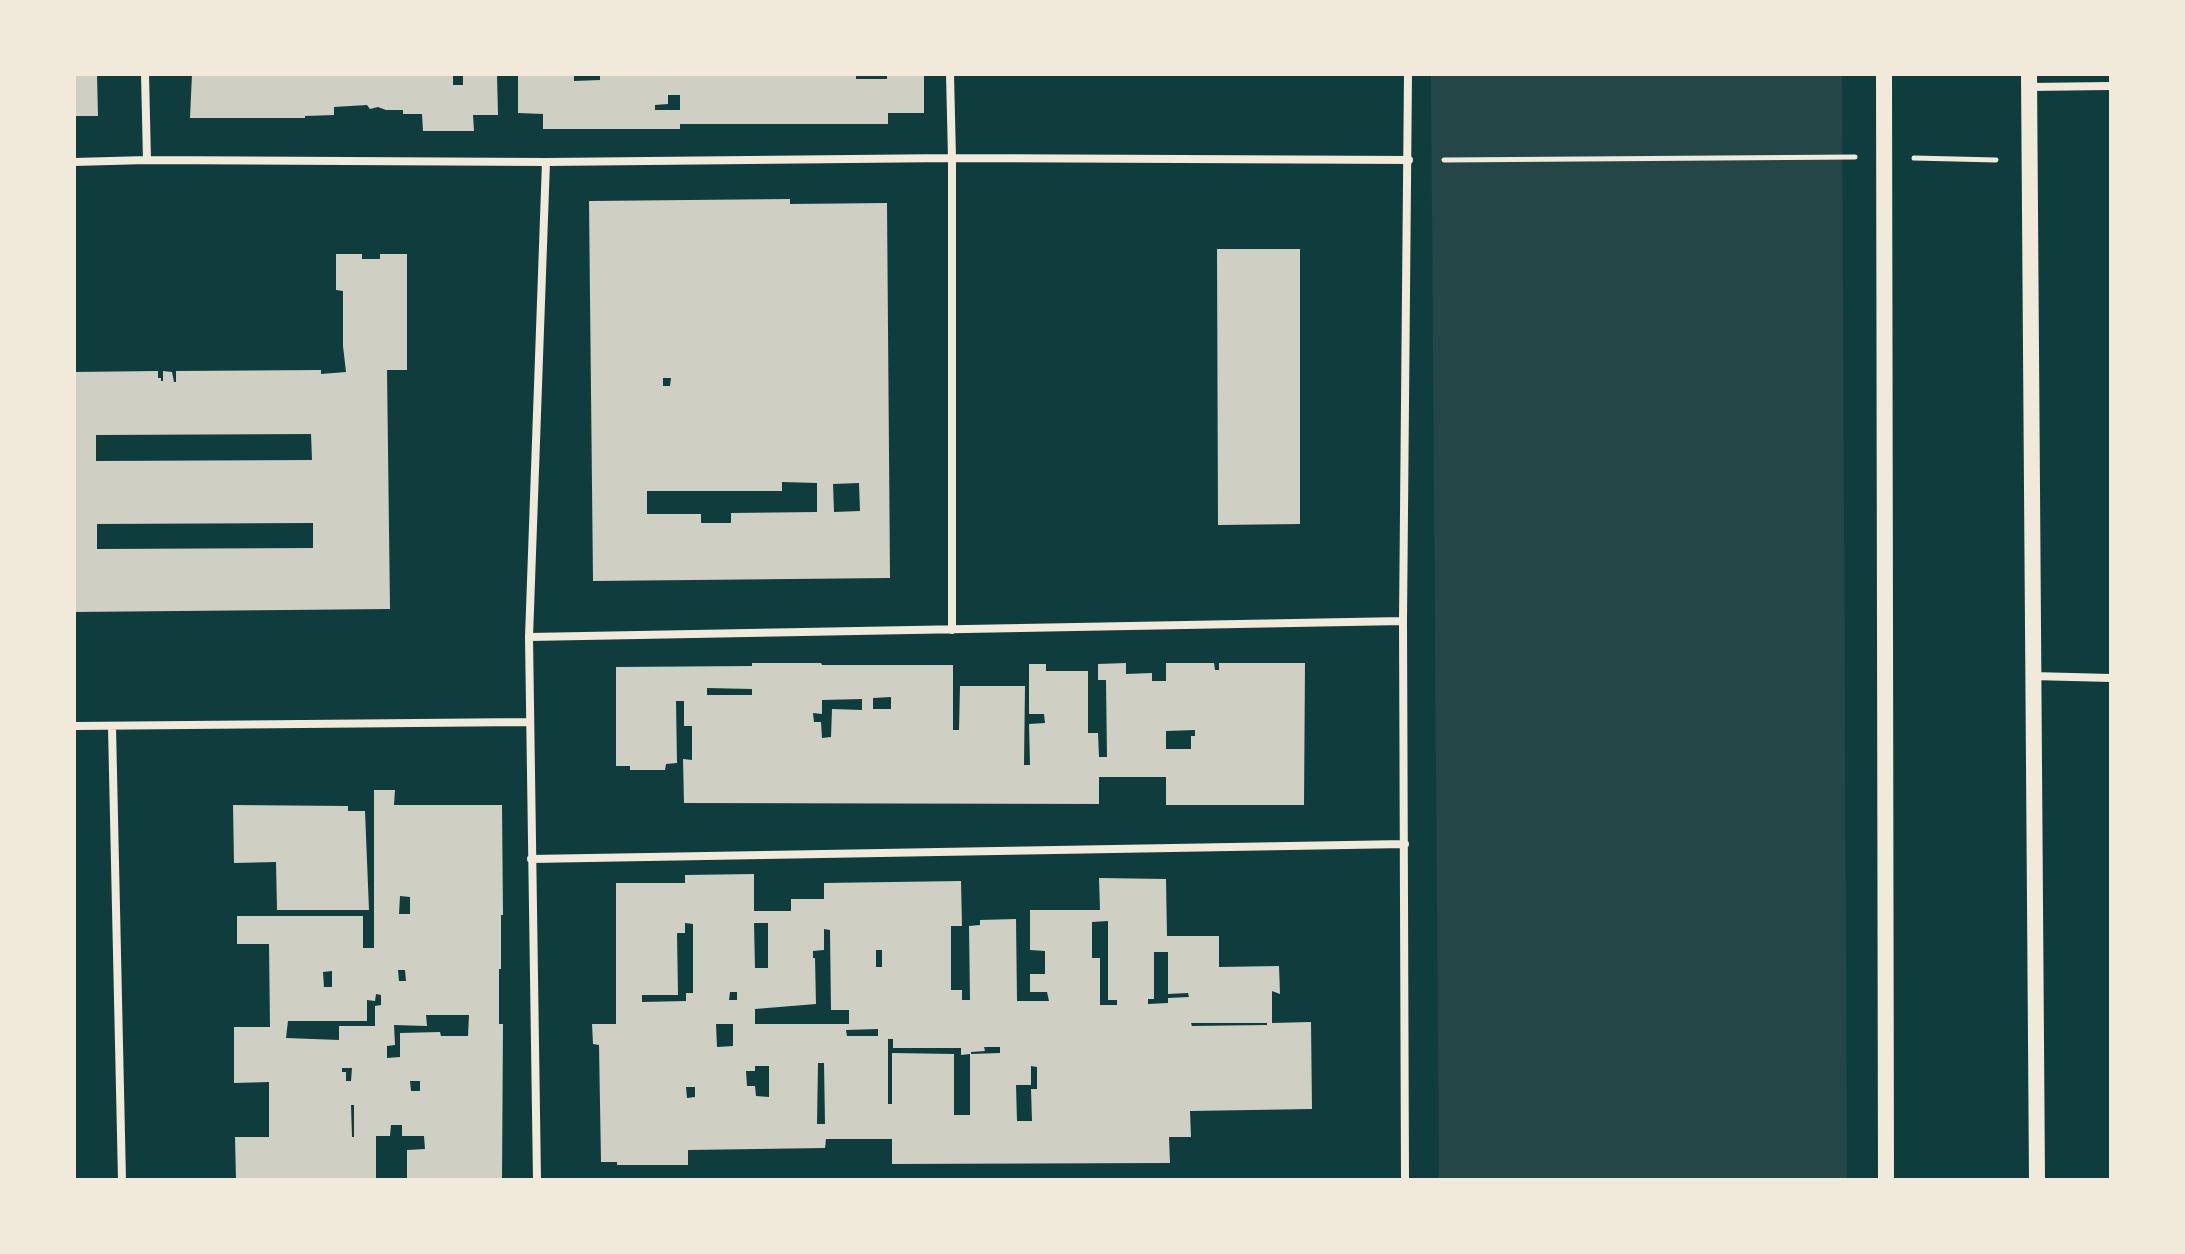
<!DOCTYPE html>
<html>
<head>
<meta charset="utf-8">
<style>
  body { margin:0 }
  #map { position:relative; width:2185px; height:1254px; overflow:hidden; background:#0f3d3e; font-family:Signika,sans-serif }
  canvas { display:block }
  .frame { position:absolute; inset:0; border:76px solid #f1e9da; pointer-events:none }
</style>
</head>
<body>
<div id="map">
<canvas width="2185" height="1254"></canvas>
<div class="frame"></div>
</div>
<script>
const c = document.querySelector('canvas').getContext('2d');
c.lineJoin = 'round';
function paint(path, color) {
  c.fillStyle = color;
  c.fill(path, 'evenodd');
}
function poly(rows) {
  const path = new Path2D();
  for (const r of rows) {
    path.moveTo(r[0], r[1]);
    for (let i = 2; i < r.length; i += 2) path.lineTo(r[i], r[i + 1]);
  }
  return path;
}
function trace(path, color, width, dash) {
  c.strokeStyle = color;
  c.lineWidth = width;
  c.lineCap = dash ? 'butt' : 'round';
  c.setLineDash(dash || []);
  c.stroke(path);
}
paint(poly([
  [1431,74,1842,74,1847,1180,1439,1180]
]), '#244646');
paint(poly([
  [74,74,97,74,98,116,74,116],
  [192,74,453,74,453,85,463,85,463,74,497,74,498,115,473,115,474,131,423,131,422,114,403,114,403,110,386,110,378,107,370,109,367,105,334,107,334,115,305,116,305,118,190,118],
  [518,74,574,74,574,81,600,80,600,74,856,74,856,79,887,79,887,74,924,74,924,113,888,113,888,124,680,124,680,129,543,129,543,114,518,113],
  [668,95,680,95,680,110,655,110,655,105,668,104],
  [790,199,790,204,887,203,890,578,593,581,589,201],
  [663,378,671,378,670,386,663,386],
  [782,482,817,483,817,512,731,513,731,523,701,523,701,514,647,514,647,491,782,491],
  [859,483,860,511,834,512,833,484],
  [1217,249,1300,249,1300,524,1218,525],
  [336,254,362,254,362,259,380,259,380,254,407,254,407,370,387,370,390,609,74,612,74,372,158,371,158,378,161,378,161,381,163,381,163,371,172,372,174,382,176,382,176,371,321,370,321,374,346,372,343,346,343,291,336,290],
  [311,434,312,460,96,461,96,435],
  [313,523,313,548,97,549,97,524],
  [752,663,821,663,822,665,953,665,953,730,959,730,960,686,1025,686,1024,765,1030,765,1029,724,1045,723,1044,714,1029,714,1029,664,1046,664,1046,671,1088,671,1088,733,1098,733,1099,757,1107,757,1106,680,1098,680,1098,664,1126,663,1126,674,1152,673,1152,681,1166,681,1166,663,1214,663,1215,670,1219,670,1219,663,1305,663,1304,805,1166,805,1166,777,1099,777,1099,804,684,803,683,759,692,760,692,726,684,726,684,701,676,701,677,763,666,764,665,770,630,770,630,766,616,766,616,667,752,666],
  [707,688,752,689,752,695,707,695],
  [891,697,891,709,873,709,873,698],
  [862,699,862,710,832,709,831,737,822,738,821,722,814,722,813,713,822,714,822,700],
  [1195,730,1195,736,1191,736,1191,749,1166,749,1166,731],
  [374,790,395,790,394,805,502,805,503,915,501,915,501,969,499,969,499,1024,503,1024,502,1180,407,1180,407,1150,425,1149,424,1136,402,1136,402,1125,391,1125,390,1136,376,1136,376,1180,236,1180,235,1137,269,1137,269,1082,234,1083,234,1027,270,1027,269,944,237,944,237,916,363,916,363,948,374,948],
  [400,896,410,897,410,914,399,914],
  [398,970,405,970,406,981,399,981],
  [332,971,332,987,324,987,323,972],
  [376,994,381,995,381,1005,375,1006,375,1026,339,1026,339,1040,286,1038,288,1021,367,1021,367,1000,375,1001],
  [426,1015,469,1015,468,1036,441,1036,440,1032,400,1033,400,1057,387,1058,387,1046,395,1045,394,1025,427,1026],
  [342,1068,352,1068,351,1081,346,1081,346,1072,342,1072],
  [410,1081,420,1081,420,1091,411,1091],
  [351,1105,354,1105,354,1137,352,1137],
  [233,805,348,806,348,811,365,811,369,910,277,910,276,862,234,863],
  [754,874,754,911,791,911,791,899,824,899,824,883,961,881,962,926,951,926,951,990,962,990,962,1000,970,1000,969,926,980,925,980,920,1016,919,1017,1001,1049,1001,1047,992,1030,992,1030,974,1045,974,1045,951,1030,950,1030,910,1100,910,1099,878,1166,879,1167,936,1219,936,1219,967,1279,966,1280,994,1272,991,1272,1023,1311,1022,1312,1109,1190,1111,1191,1137,1169,1137,1170,1163,892,1164,892,1139,826,1139,825,1148,688,1150,688,1165,617,1165,617,1162,601,1162,599,1045,593,1044,592,1024,616,1024,616,883,685,883,685,875],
  [1108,921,1108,1000,1117,1000,1117,1005,1100,1005,1100,958,1092,958,1092,922],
  [685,923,693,924,693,993,686,993,686,1001,642,1002,642,995,678,995,677,933,685,933],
  [754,923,768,923,768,968,755,968],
  [824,929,830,930,831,1010,849,1010,849,1024,755,1024,755,1009,816,1004,815,958,813,958,813,951,824,950],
  [876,950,882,950,882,967,876,967],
  [1154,952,1168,952,1168,994,1188,993,1189,997,1168,998,1168,1003,1148,1004,1148,999,1154,999],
  [730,992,737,992,737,1000,729,1000],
  [1191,1023,1267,1023,1267,1025,1192,1026],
  [716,1024,733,1024,733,1046,717,1047],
  [878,1029,878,1036,847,1036,846,1030],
  [888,1039,893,1039,893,1048,961,1048,961,1055,970,1054,970,1115,954,1115,954,1054,892,1053,892,1104,888,1104],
  [984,1047,1000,1047,1000,1053,971,1054,971,1052,985,1051],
  [818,1063,824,1063,825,1124,817,1124],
  [755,1066,769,1066,769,1097,756,1096,755,1086,747,1086,746,1071,755,1071],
  [1031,1066,1037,1067,1037,1089,1031,1089,1032,1121,1017,1121,1016,1085,1031,1085],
  [686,1087,695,1087,695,1097,687,1098]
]), '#cfcfc3');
trace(poly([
  [1914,158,1996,160],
  [1444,160,1855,157]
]), '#f1e9da', 5);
trace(poly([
  [145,74,147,160],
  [950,74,952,158,952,630],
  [2029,87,2111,86],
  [74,162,147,160,546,162,952,158,1409,160],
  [529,637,1403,621],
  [2032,676,2111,678],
  [74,726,529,722],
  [112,727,122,1180],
  [531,859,1405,844],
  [537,1180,529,637,546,162],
  [1405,1180,1403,621,1408,74]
]), '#f1e9da', 8);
trace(poly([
  [1884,74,1886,1180],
  [2029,74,2037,1180]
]), '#f1e9da', 16);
</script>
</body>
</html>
